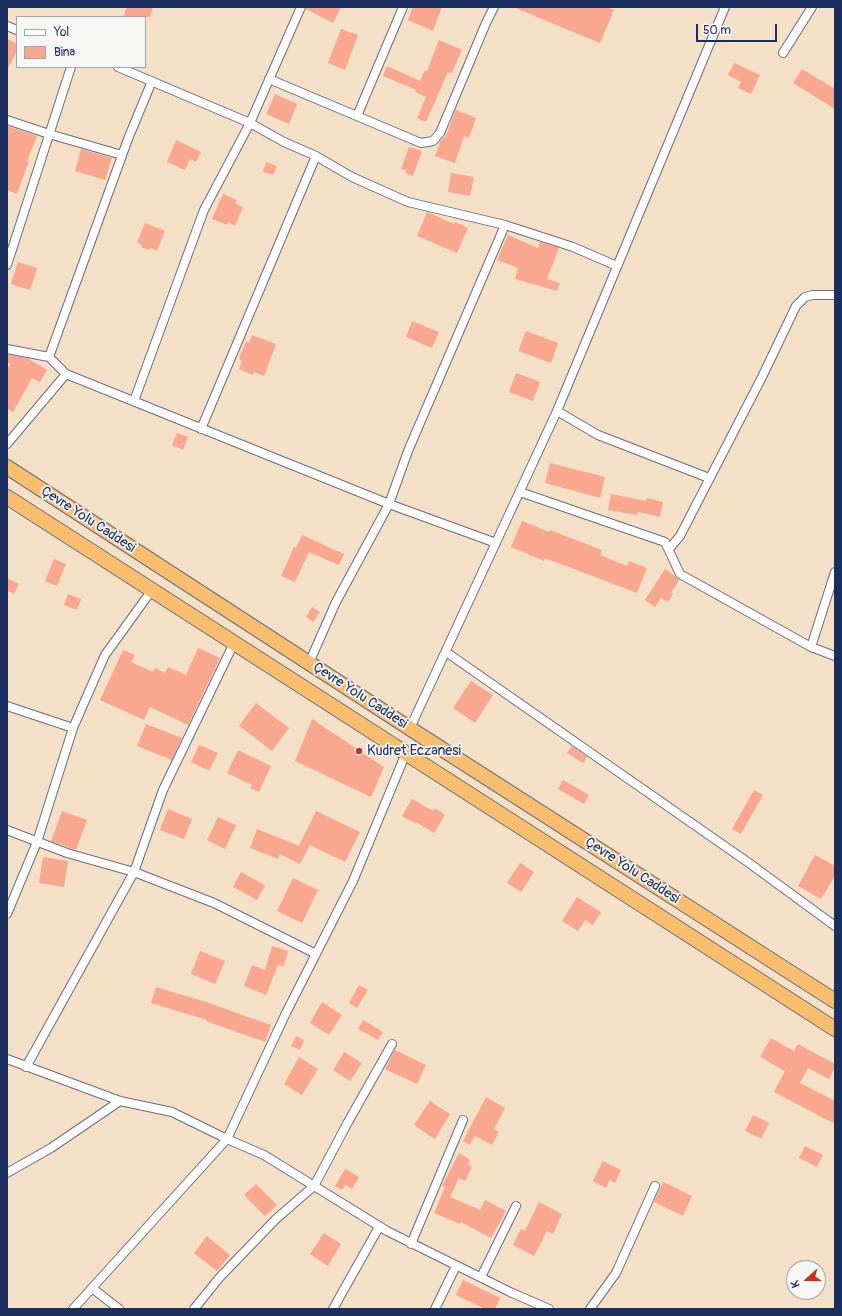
<!DOCTYPE html>
<html>
<head>
<meta charset="utf-8">
<style>
  body { margin:0 }
  #map { position:relative; width:842px; height:1316px; overflow:hidden; background:#f4dfc7; font-family:Pangolin,sans-serif }
  canvas { display:block }
  .frame { position:absolute; inset:0; border:8px solid #1b2f5e; pointer-events:none }
  .legend { position:absolute; left:16px; top:16px; width:130px; height:52px; box-sizing:border-box; background:#f6f6f2; border:1px solid #9ea6b7; margin:0; padding:5px 7px; list-style:none; font-size:12px; color:#1b2f5e }
  .legend li { display:flex; align-items:center; gap:8px; height:20px }
  .legend b { width:20px; border:1px solid #9ea6b7 }
  .north { position:absolute; left:786px; top:1260px; width:40px; height:40px; box-sizing:border-box; background:#f6f6f2; border:1px solid #9ea6b7; border-radius:50%; rotate:249deg; font-size:11px; font-weight:700; line-height:16px; text-align:center; color:#1b2f5e }
  .north::after { content:''; display:block; margin:auto; width:14px; height:18px; background:#c8321e; clip-path:polygon(50% 0,100% 100%,50% 72%,0 100%) }
  .scale { position:absolute; left:696px; top:24px; width:81px; height:18px; box-sizing:border-box; border:2px solid #1b2f5e; border-top:0; padding-left:5px; font-size:12px; line-height:14px; white-space:nowrap; color:#1b2f5e; -webkit-text-stroke:3px #f6f6f2; paint-order:stroke }
</style>
</head>
<body>
<div id="map">
<canvas width="842" height="1316"></canvas>
<div class="frame"></div>
<ul class="legend">
<li><b style="height:5px;background:#fff"></b>Yol</li>
<li><b style="height:11px;background:#f9a78e"></b>Bina</li>
</ul>
<div class="north">K</div>
<div class="scale">50 m</div>
</div>
<script>
const c = document.querySelector('canvas').getContext('2d');
c.lineJoin = 'round';
function paint(path, color) {
  c.fillStyle = color;
  c.fill(path, 'evenodd');
}
function poly(rows) {
  const path = new Path2D();
  for (const r of rows) {
    path.moveTo(r[0], r[1]);
    for (let i = 2; i < r.length; i += 2) path.lineTo(r[i], r[i + 1]);
  }
  return path;
}
function trace(path, color, width, dash) {
  c.strokeStyle = color;
  c.lineWidth = width;
  c.lineCap = dash ? 'butt' : 'round';
  c.setLineDash(dash || []);
  c.stroke(path);
}
function label(font, color, halo, rows, align = 'center') {
  c.font = font + ' Pangolin,sans-serif';
  c.lineWidth = 3.5;
  c.setLineDash([]);
  c.textBaseline = 'middle';
  c.strokeStyle = halo;
  c.fillStyle = color;
  for (const [text, x, y, turn = 0] of rows) {
    c.save();
    c.translate(x, y);
    c.rotate((+turn || 0) * Math.PI / 180);
    c.textAlign = isNaN(turn) ? turn : align;
    if (halo) c.strokeText(text, 0, 0);
    c.fillText(text, 0, 0);
    c.restore();
  }
}
paint(poly([
  [127,7,153,7,150,17,123,17],
  [306,7,341,7,333,23,306,9],
  [413,7,442,7,433,31,408,20],
  [513,7,606,7,614,10,600,43],
  [341,29,358,35,345,70,328,63],
  [7,39,17,44,17,50,7,71],
  [439,40,462,50,452,73,448,72,426,122,417,118,426,97,415,92,416,90,383,76,387,66,420,81,425,70,427,71],
  [734,63,760,75,751,94,738,88,741,82,728,75],
  [802,69,835,89,835,109,793,83],
  [275,94,297,104,289,124,266,114],
  [456,110,476,118,469,138,464,136,455,163,435,156,440,142,444,137,445,138],
  [7,126,37,136,27,161,29,161,17,194,7,190],
  [176,140,201,152,196,162,190,159,185,170,167,162],
  [409,147,422,151,413,176,405,173,406,170,401,169],
  [81,149,112,158,105,180,75,171],
  [266,162,277,166,273,175,263,172],
  [451,173,474,177,470,196,448,192],
  [223,194,237,200,236,204,243,207,235,226,228,222,227,225,212,219],
  [427,212,454,224,455,222,468,228,457,253,417,236],
  [145,223,165,231,157,251,150,248,149,250,141,247,142,245,137,242],
  [508,235,538,248,540,242,559,248,547,279,560,283,557,291,515,279,518,268,497,260],
  [18,262,37,268,30,290,11,284],
  [412,321,439,332,432,348,406,337],
  [526,331,558,343,551,363,518,351],
  [252,335,276,344,264,376,254,372,253,375,239,369,242,361,239,359,246,341,249,343],
  [8,355,27,358,47,370,40,382,32,378,13,412,7,408,7,370,10,364,7,362],
  [516,373,540,382,533,401,509,392],
  [177,433,188,437,183,450,172,445],
  [550,463,605,477,600,498,545,483],
  [611,494,646,501,647,498,663,502,660,517,638,512,637,515,608,510],
  [522,521,549,532,550,530,602,550,600,555,627,566,629,561,647,568,637,593,545,558,544,561,511,547],
  [302,535,344,554,339,565,309,552,295,582,281,576,294,547,296,548],
  [54,559,66,564,57,586,45,581],
  [665,569,674,575,679,580,671,593,673,594,668,602,661,598,655,607,645,600],
  [7,578,19,584,14,594,7,591],
  [68,594,81,599,77,610,64,605],
  [312,607,320,612,313,622,306,617],
  [198,648,220,658,188,725,150,707,144,720,100,700,123,650,135,655,131,662,153,672,155,668,165,673,168,667,186,675],
  [471,681,493,695,475,723,453,708],
  [256,703,289,728,272,751,239,726],
  [312,719,384,767,371,797,295,761],
  [146,724,182,738,172,760,137,746],
  [199,745,218,753,209,771,191,762],
  [572,746,587,757,583,763,567,753],
  [238,750,271,766,259,792,250,788,252,785,227,773],
  [563,780,589,795,584,804,558,789],
  [754,790,763,795,741,834,732,829],
  [412,799,433,811,435,808,445,815,434,833,416,822,415,823,402,816],
  [168,809,192,819,184,839,160,830],
  [62,811,87,820,76,850,51,841],
  [316,811,360,832,345,862,310,845,300,864,280,854,278,859,250,848,257,829,299,846],
  [218,817,236,825,225,849,207,840],
  [815,855,835,866,835,876,821,899,798,886],
  [43,857,68,861,64,887,39,883],
  [520,863,534,872,521,892,507,883],
  [241,872,265,885,257,900,233,887],
  [293,878,318,890,302,923,277,911],
  [577,897,601,912,593,925,585,920,578,931,562,921],
  [272,946,288,951,284,966,278,965,266,995,244,986,252,965,265,970],
  [200,951,225,961,215,984,191,974],
  [359,985,368,990,357,1008,349,1003],
  [156,987,206,1002,271,1025,265,1042,206,1021,207,1020,151,1003],
  [322,1002,342,1015,329,1035,310,1023],
  [363,1020,383,1032,378,1040,358,1029],
  [296,1036,304,1040,300,1050,291,1046],
  [771,1038,794,1051,798,1044,835,1064,835,1067,829,1079,808,1068,800,1083,835,1101,835,1119,833,1123,774,1092,785,1071,760,1057],
  [395,1050,426,1065,417,1084,385,1069],
  [344,1052,362,1063,350,1081,333,1070],
  [299,1057,318,1069,302,1095,284,1084],
  [486,1097,505,1108,494,1129,499,1132,492,1145,475,1136,470,1145,463,1141],
  [430,1101,450,1114,435,1139,414,1125],
  [753,1115,769,1123,761,1139,745,1131],
  [805,1146,823,1155,817,1167,799,1158],
  [459,1153,470,1160,468,1164,472,1167,465,1181,459,1178,450,1197,480,1210,485,1200,506,1211,491,1238,461,1222,460,1224,434,1213,445,1187,442,1186],
  [603,1161,621,1170,615,1183,610,1180,606,1188,593,1181],
  [345,1169,359,1177,352,1189,345,1185,342,1190,335,1186],
  [663,1182,692,1196,683,1216,654,1202],
  [256,1184,277,1205,265,1216,244,1195],
  [539,1202,562,1214,553,1234,547,1231,534,1256,513,1245,521,1229,525,1231],
  [324,1233,341,1244,328,1266,310,1254],
  [207,1236,230,1255,217,1271,194,1253],
  [463,1280,500,1298,495,1309,485,1309,456,1295]
]), '#f9a78e');
const minor = poly([
  [7,26,17,30],
  [783,53,812,7],
  [118,67,250,123,284,142,316,156,352,177,408,202,505,225,573,247,617,266],
  [269,79,421,143,433,141,440,133,486,23,494,7],
  [357,116,403,7],
  [7,120,49,134,122,155],
  [7,265,71,67],
  [7,349,49,357,66,374],
  [49,357,128,139,152,81],
  [134,401,204,210,250,123,301,7],
  [557,411,598,435,709,478],
  [201,429,316,156],
  [7,444,66,374,389,504,496,543],
  [520,492,665,542,680,574,811,647,835,572],
  [669,549,680,536,762,377,796,306,805,297,813,295,835,295],
  [811,647,835,656],
  [446,652,749,863,835,926],
  [309,663,336,602,389,504,408,451,505,225],
  [7,706,73,728],
  [410,728,557,411,725,7],
  [7,830,67,853,134,872,214,903,316,954],
  [7,914,37,842,73,728,105,655,152,590],
  [7,1059,120,1101,172,1112,227,1139,264,1155,387,1231,510,1292,549,1309],
  [26,1067,134,872,163,790,234,643],
  [7,1173,51,1148,120,1101],
  [411,1244,463,1120],
  [481,1277,516,1206],
  [92,1288,119,1309],
  [73,1309,227,1139,286,1013,353,881,406,753],
  [194,1309,220,1277,276,1219,314,1186,348,1122,392,1044],
  [333,1309,379,1227],
  [435,1309,456,1266],
  [590,1309,616,1273,655,1186]
]);
const trunk = poly([
  [7,467,420,735,835,1001],
  [7,497,835,1029]
]);
trace(minor, '#676d83', 10);
trace(trunk, '#676d83', 16);
trace(minor, '#fff', 8);
trace(trunk, '#f9be6d', 14);
for (const [x, y, r, color] of [
  [359,751,4,"#c8321e"]
]) {
  const dot = new Path2D();
  dot.arc(x, y, r, 0, 2 * Math.PI);
  c.fillStyle = color;
  c.fill(dot);
  trace(dot, '#f6f6f2', 1.5);
}
label('14px', '#1b2f5e', '#f6f6f2', [
  ["Çevre Yolu Caddesi",88,520,33],
  ["Çevre Yolu Caddesi",360,696,33],
  ["Çevre Yolu Caddesi",632,871,33]
]);
label('14px', '#1b2f5e', '#f6f6f2', [
  ["Kudret Eczanesi",367,751]
], 'left');
</script>
</body>
</html>
